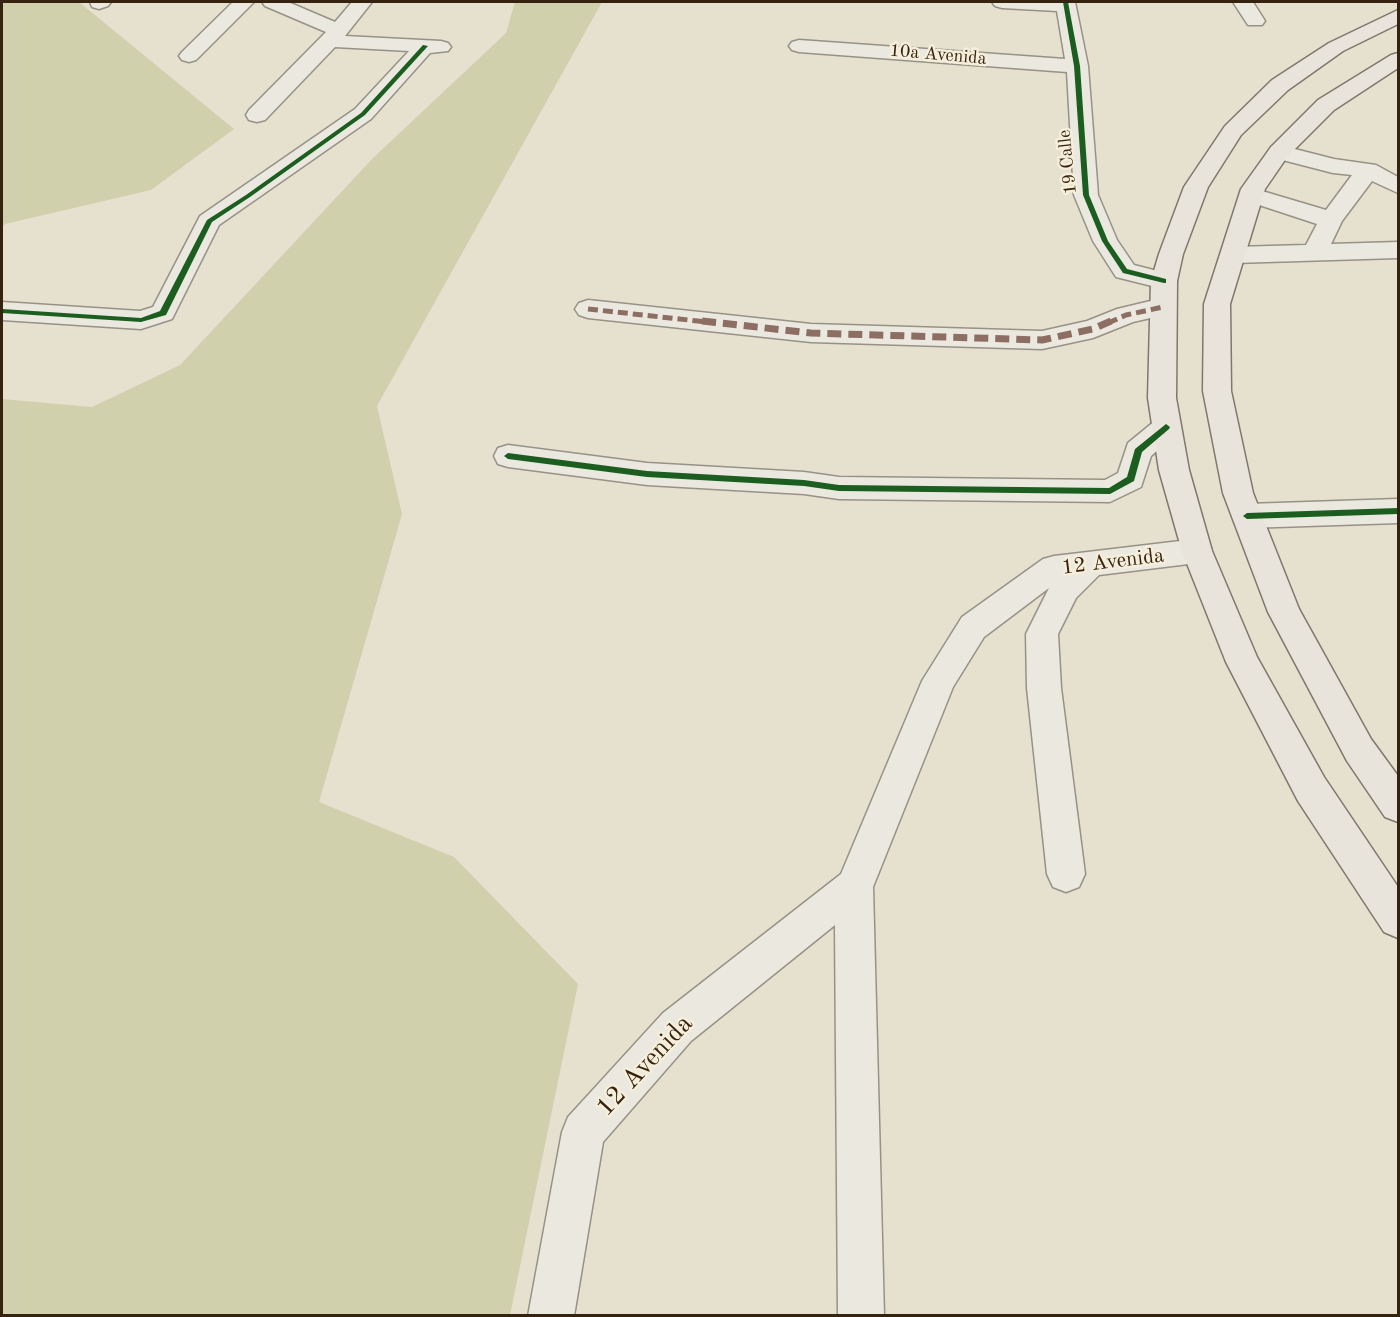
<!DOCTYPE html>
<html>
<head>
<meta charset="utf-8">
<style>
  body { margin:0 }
  #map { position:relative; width:1400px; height:1317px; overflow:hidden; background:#e6e0cf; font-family:"Old Standard TT",serif }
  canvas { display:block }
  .frame { position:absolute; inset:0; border:3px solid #36230f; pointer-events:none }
</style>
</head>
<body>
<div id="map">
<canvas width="1400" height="1317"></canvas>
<div class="frame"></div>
</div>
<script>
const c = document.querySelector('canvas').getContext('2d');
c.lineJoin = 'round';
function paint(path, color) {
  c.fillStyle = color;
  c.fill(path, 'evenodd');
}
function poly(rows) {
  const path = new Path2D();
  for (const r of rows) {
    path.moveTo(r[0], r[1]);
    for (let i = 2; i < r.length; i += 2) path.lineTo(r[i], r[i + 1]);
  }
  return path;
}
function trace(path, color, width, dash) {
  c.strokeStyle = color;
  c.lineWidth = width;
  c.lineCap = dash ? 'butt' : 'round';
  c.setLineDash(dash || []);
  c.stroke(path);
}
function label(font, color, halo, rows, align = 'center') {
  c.font = font + ' "Old Standard TT",serif';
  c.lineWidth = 5;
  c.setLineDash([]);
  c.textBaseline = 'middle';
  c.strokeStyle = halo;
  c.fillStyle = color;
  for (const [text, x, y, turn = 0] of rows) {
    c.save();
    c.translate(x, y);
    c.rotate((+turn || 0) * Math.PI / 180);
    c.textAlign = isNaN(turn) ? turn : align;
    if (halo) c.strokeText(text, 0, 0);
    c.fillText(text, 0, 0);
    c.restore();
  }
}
paint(poly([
  [2,2,79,2,234,129,151,190,5,224,2,227],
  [515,2,602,2,377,406,402,514,319,802,454,857,578,984,510,1315,2,1315,2,399,92,407,180,365,373,158,506,33]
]), '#d1d0ad');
const minor = poly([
  [90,2,111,2,108,6,99,9,92,7,90,2],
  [233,2,254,2,196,60,189,62,182,60,179,56,182,52,233,2],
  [262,2,288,2,335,22,352,2,372,2,345,36,441,41,448,43,451,47,448,51,430,53,371,119,219,225,172,319,141,329,2,320,2,302,140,311,153,307,200,216,355,109,409,51,335,47,265,120,257,122,249,120,246,115,249,110,326,32,265,6,262,2],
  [992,2,1075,2,1088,66,1098,195,1117,240,1134,265,1173,275,1177,281,1173,287,1164,289,1116,277,1093,241,1074,195,1067,72,799,52,792,50,789,46,792,42,799,40,1065,59,1057,11,1002,8,995,6,992,2],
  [1233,2,1253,2,1265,21,1262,25,1248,25,1233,2],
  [1279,145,1334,159,1376,165,1398,177,1398,193,1372,181,1342,221,1331,244,1398,242,1398,258,1234,263,1225,261,1222,255,1225,249,1234,247,1306,245,1317,224,1244,200,1240,195,1244,190,1252,188,1326,210,1352,175,1333,173,1271,157,1268,152,1271,147,1279,145],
  [1163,298,1172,301,1176,307,1172,313,1133,322,1093,338,1042,349,811,342,588,318,579,315,575,309,579,303,588,300,811,324,1042,331,1087,321,1117,309,1163,298],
  [1166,417,1176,420,1180,427,1176,434,1151,456,1141,487,1110,502,839,499,804,494,647,485,508,467,498,464,494,456,498,448,508,445,647,463,804,472,839,477,1105,480,1118,473,1128,443,1156,420,1166,417],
  [1398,499,1398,523,1247,528,1236,524,1232,516,1236,508,1247,504,1398,499],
  [1197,539,1208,542,1212,551,1208,560,1197,563,1099,575,1076,598,1058,634,1061,688,1085,874,1079,887,1066,892,1053,887,1047,874,1027,688,1026,634,1049,588,984,637,953,687,873,887,884,1316,838,1316,835,925,691,1041,603,1142,574,1316,528,1316,562,1132,568,1117,663,1013,841,874,922,681,962,617,1043,559,1054,556,1197,539]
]);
const highway = poly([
  [1398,10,1398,24,1343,51,1288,90,1241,135,1208,187,1183,254,1177,281,1176,398,1189,470,1212,551,1257,657,1324,777,1398,887,1398,938,1384,932,1298,801,1226,662,1182,551,1159,470,1148,398,1151,281,1159,254,1184,187,1225,126,1272,80,1329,43,1398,10],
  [1398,53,1398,68,1334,110,1287,157,1265,189,1230,304,1231,391,1253,493,1299,609,1371,739,1398,776,1398,822,1385,817,1347,761,1268,612,1223,493,1203,391,1204,304,1241,189,1271,147,1318,100,1391,55,1398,53]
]);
trace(minor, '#979286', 3);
trace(highway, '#7e786d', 3);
paint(minor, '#ebe8e0');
paint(highway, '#e8e4db');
trace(poly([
  [588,309,716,323],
  [1108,323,1126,315,1163,307]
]), '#8d6e63', 5, [10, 5]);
trace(poly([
  [702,321,811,333,1042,340,1093,329,1111,321]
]), '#8d6e63', 7, [14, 7]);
paint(poly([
  [1063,2,1068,2,1080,66,1089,195,1108,241,1127,269,1166,279,1166,283,1164,283,1123,273,1102,241,1083,195,1074,66,1063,2],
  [423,45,428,46,365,115,250,197,212,222,166,315,141,322,2,313,2,309,141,318,160,311,207,220,246,195,361,113,423,45],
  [1166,424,1170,427,1169,429,1142,452,1134,481,1110,494,839,491,804,486,647,477,508,459,504,456,508,453,647,471,804,480,839,485,1109,488,1127,477,1135,449,1166,424],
  [1398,508,1398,514,1247,519,1243,516,1247,513,1398,508]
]), '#1b5e20');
label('18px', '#36230f', '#f5eeda', [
  ["10a Avenida",938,55,5],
  ["19 Calle",1068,162,-96]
]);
label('21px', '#36230f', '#f5eeda', [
  ["12 Avenida",1113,562,-7]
]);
label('26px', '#36230f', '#f5eeda', [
  ["12 Avenida",645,1066,-47]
]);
</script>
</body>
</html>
